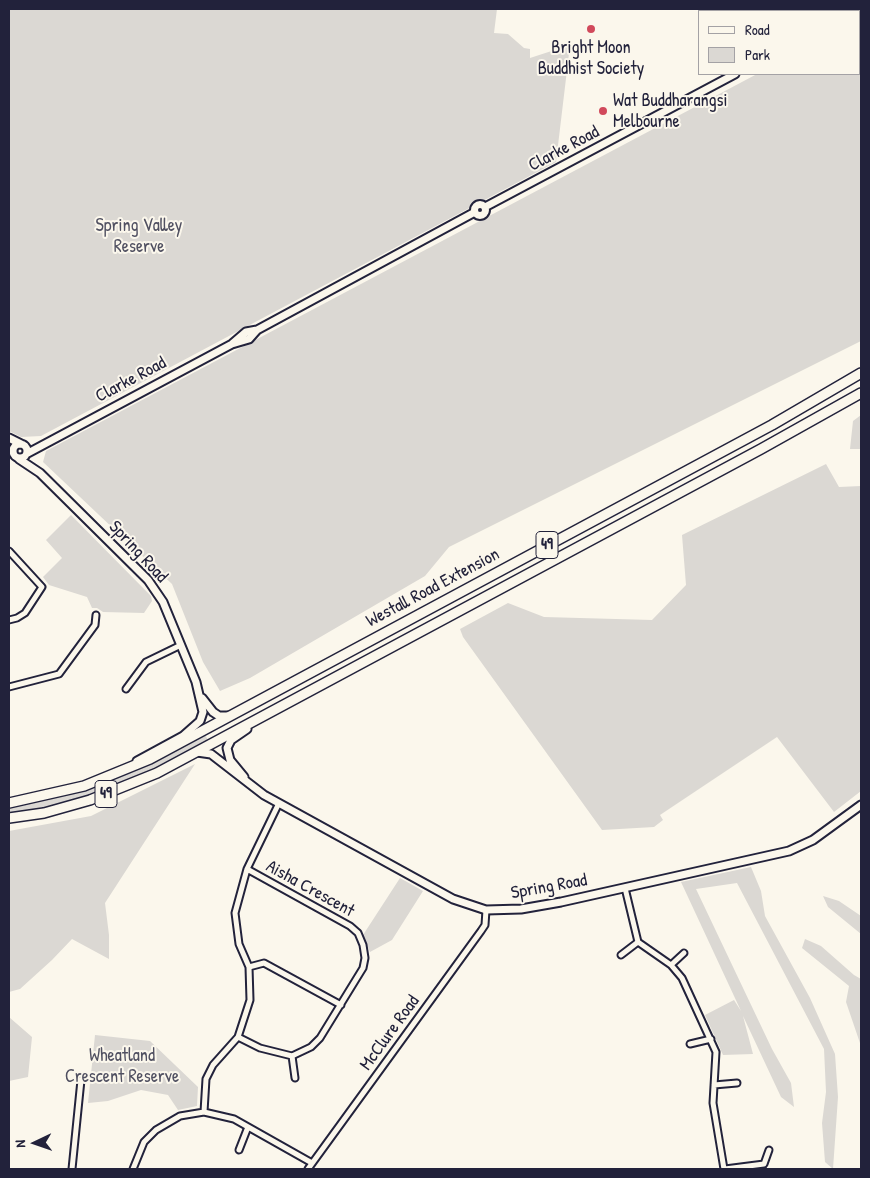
<!DOCTYPE html>
<html>
<head>
<meta charset="utf-8">
<style>
  body { margin:0 }
  #map { position:relative; width:870px; height:1178px; overflow:hidden; background:#fbf7ec; font-family:"Patrick Hand",sans-serif }
  canvas { display:block }
  .frame { position:absolute; inset:0; border:10px solid #22223b; pointer-events:none }
  .legend { position:absolute; left:698px; top:10px; width:162px; height:65px; box-sizing:border-box; background:#fbf7ec; border:1px solid #a4a2a5; margin:0; padding:6px 9px; list-style:none; font-size:15px; color:#22223b }
  .legend li { display:flex; align-items:center; gap:10px; height:25px }
  .legend b { width:25px; border:1px solid #a4a2a5 }
  .north { position:absolute; left:10px; top:1118px; width:50px; height:50px; -webkit-text-stroke:4px #fbf7ec; paint-order:stroke; rotate:267deg; font-size:14px; font-weight:700; line-height:20px; text-align:center; color:#22223b }
  .north::after { content:''; display:block; margin:auto; width:18px; height:22px; background:#22223b; clip-path:polygon(50% 0,100% 100%,50% 72%,0 100%) }
</style>
</head>
<body>
<div id="map">
<canvas width="870" height="1178"></canvas>
<div class="frame"></div>
<ul class="legend">
<li><b style="height:6px;background:#fbf7ec"></b>Road</li>
<li><b style="height:14px;background:#dbd8d3"></b>Park</li>
</ul>
<div class="north">N</div>
</div>
<script>
const c = document.querySelector('canvas').getContext('2d');
c.lineJoin = 'round';
function paint(path, color) {
  c.fillStyle = color;
  c.fill(path, 'evenodd');
}
function poly(rows) {
  const path = new Path2D();
  for (const r of rows) {
    if (r.length === 3) {
      path.moveTo(r[0] + r[2], r[1]);
      path.arc(r[0], r[1], r[2], 0, 2 * Math.PI);
      continue;
    }
    path.moveTo(r[0], r[1]);
    for (let i = 2; i < r.length; i += 2) path.lineTo(r[i], r[i + 1]);
  }
  return path;
}
function trace(path, color, width, dash) {
  c.strokeStyle = color;
  c.lineWidth = width;
  c.lineCap = dash ? 'butt' : 'round';
  c.setLineDash(dash || []);
  c.stroke(path);
}
function label(font, color, halo, rows, align = 'center') {
  c.font = font + ' "Patrick Hand",sans-serif';
  c.lineWidth = 4;
  c.setLineDash([]);
  c.textBaseline = 'middle';
  c.strokeStyle = halo;
  c.fillStyle = color;
  for (const [text, x, y, turn = 0] of rows) {
    c.save();
    c.translate(x, y);
    c.rotate((+turn || 0) * Math.PI / 180);
    c.textAlign = isNaN(turn) ? turn : align;
    if (halo) c.strokeText(text, 0, 0);
    c.fillText(text, 0, 0);
    c.restore();
  }
}
paint(poly([
  [9,9,497,9,494,33,508,34,524,48,530,49,530,58,570,45,556,162,41,436,21,437,9,431],
  [861,19,861,341,449,547,425,576,250,678,220,691,203,662,172,584,43,462,46,451,757,74,859,74,859,20],
  [861,415,861,449,850,449,853,421],
  [826,464,839,487,861,486,861,791,834,812,777,737,660,815,663,820,654,827,602,830,463,637,460,629,508,603,544,617,652,620,686,585,682,535],
  [71,515,151,596,152,601,144,613,103,612,97,608,92,608,87,597,49,585,43,577,62,558,46,540],
  [204,733,209,742,172,762,114,788,57,805,9,814,9,807,78,791],
  [195,764,105,903,109,935,109,959,72,939,52,960,20,989,9,992,9,831,91,816],
  [751,867,761,891,765,916,810,998,835,1054,838,1097,833,1169,825,1162,822,1123,826,1092,824,1049,737,883,696,889,772,1049,791,1083,794,1107,781,1097,743,1016,753,1054,723,1055,705,1015,734,1000,741,1011,681,882],
  [400,878,423,891,392,940,370,952,363,935],
  [823,896,839,901,861,916,861,934,828,907],
  [805,939,821,946,854,975,861,979,861,1046,846,1002,849,986,802,948],
  [9,1017,32,1037,28,1077,9,1081],
  [95,1035,150,1041,198,1087,197,1106,178,1110,168,1095,141,1090,108,1101,88,1103]
]), '#dbd8d3');
const street = poly([
  [9,551,42,587,25,613,17,618,9,620],
  [9,687,59,674,95,625,96,615],
  [126,689,146,662,181,645],
  [625,888,638,942,671,965,682,978,716,1052,713,1103,724,1169],
  [621,955,638,942],
  [671,965,684,953],
  [249,967,264,963,341,1005],
  [238,1037,260,1048,292,1056,311,1047,320,1038,363,968,365,958,363,945,358,933,350,926,247,869],
  [690,1044,711,1039],
  [292,1056,295,1078],
  [714,1085,737,1083],
  [204,1112,206,1079,213,1065,238,1037,250,1000,249,967,239,944,235,913,247,869,279,803],
  [239,1150,248,1127],
  [72,1169,81,1080],
  [133,1169,144,1142,156,1130,180,1116,204,1112,234,1119,312,1163],
  [308,1169,481,931,485,925,486,910],
  [725,1169,764,1164,769,1150]
]);
const secondary = poly([
  [852,11,857,9],
  [480,210,5.5],
  [485,207,735,74],
  [232,344,249,339,257,330,475,212],
  [9,438,21,444],
  [20,451,7],
  [28,453,232,344,246,332,257,330],
  [19,459,40,473,148,580,163,602,196,682,203,712,200,721,183,736,137,761],
  [202,698,213,712,219,716,228,716],
  [197,752,211,754,264,795,453,899,486,910,521,909,561,902,789,851,813,840,861,805],
  [244,777,230,760,227,748,231,740,247,729]
]);
const highway = poly([
  [9,803,84,786,150,759,772,425,861,373],
  [9,818,44,813,90,800,157,773,761,449,861,393]
]);
trace(street, '#22223b', 9);
trace(secondary, '#22223b', 11);
trace(highway, '#22223b', 12);
trace(street, '#fbf7ec', 5);
trace(secondary, '#fbf7ec', 7);
trace(highway, '#fbf7ec', 9);
for (const [x, y, r, color] of [
  [591,29,5,"#d1495b"],
  [603,111,5,"#d1495b"]
]) {
  const dot = new Path2D();
  dot.arc(x, y, r, 0, 2 * Math.PI);
  c.fillStyle = color;
  c.fill(dot);
  trace(dot, '#fbf7ec', 2);
}
for (const [x, y, w] of [
  [547,545,22],
  [106,794,22]
]) {
  const box = new Path2D();
  box.roundRect(x - w / 2, y - 13.5, w, 27, 4);
  c.fillStyle = '#fbf7ec';
  c.fill(box);
  trace(box, '#22223b', 1);
}
label('bold 16px', '#22223b', null, [
  ["49",547,545],
  ["49",106,794]
]);
label('18px', '#22223b', '#fbf7ec', [
  ["Bright Moon",591,48],
  ["Buddhist Society",591,69],
  ["Wat Buddharangsi",613,101,"left"],
  ["Melbourne",613,122,"left"]
]);
label('18px', '#22223b', '#fbf7ec', [
  ["Clarke Road",564,149,-28],
  ["Clarke Road",131,380,-28],
  ["Spring Road",138,552,47],
  ["Westall Road Extension",433,588,-28],
  ["Spring Road",549,887,-10],
  ["Aisha Crescent",310,889,29],
  ["McClure Road",390,1033,-54]
]);
label('18px', '#505061', '#fbf7ec', [
  ["Spring Valley",139,226],
  ["Reserve",139,247],
  ["Wheatland",122,1056],
  ["Crescent Reserve",122,1077]
]);
</script>
</body>
</html>
